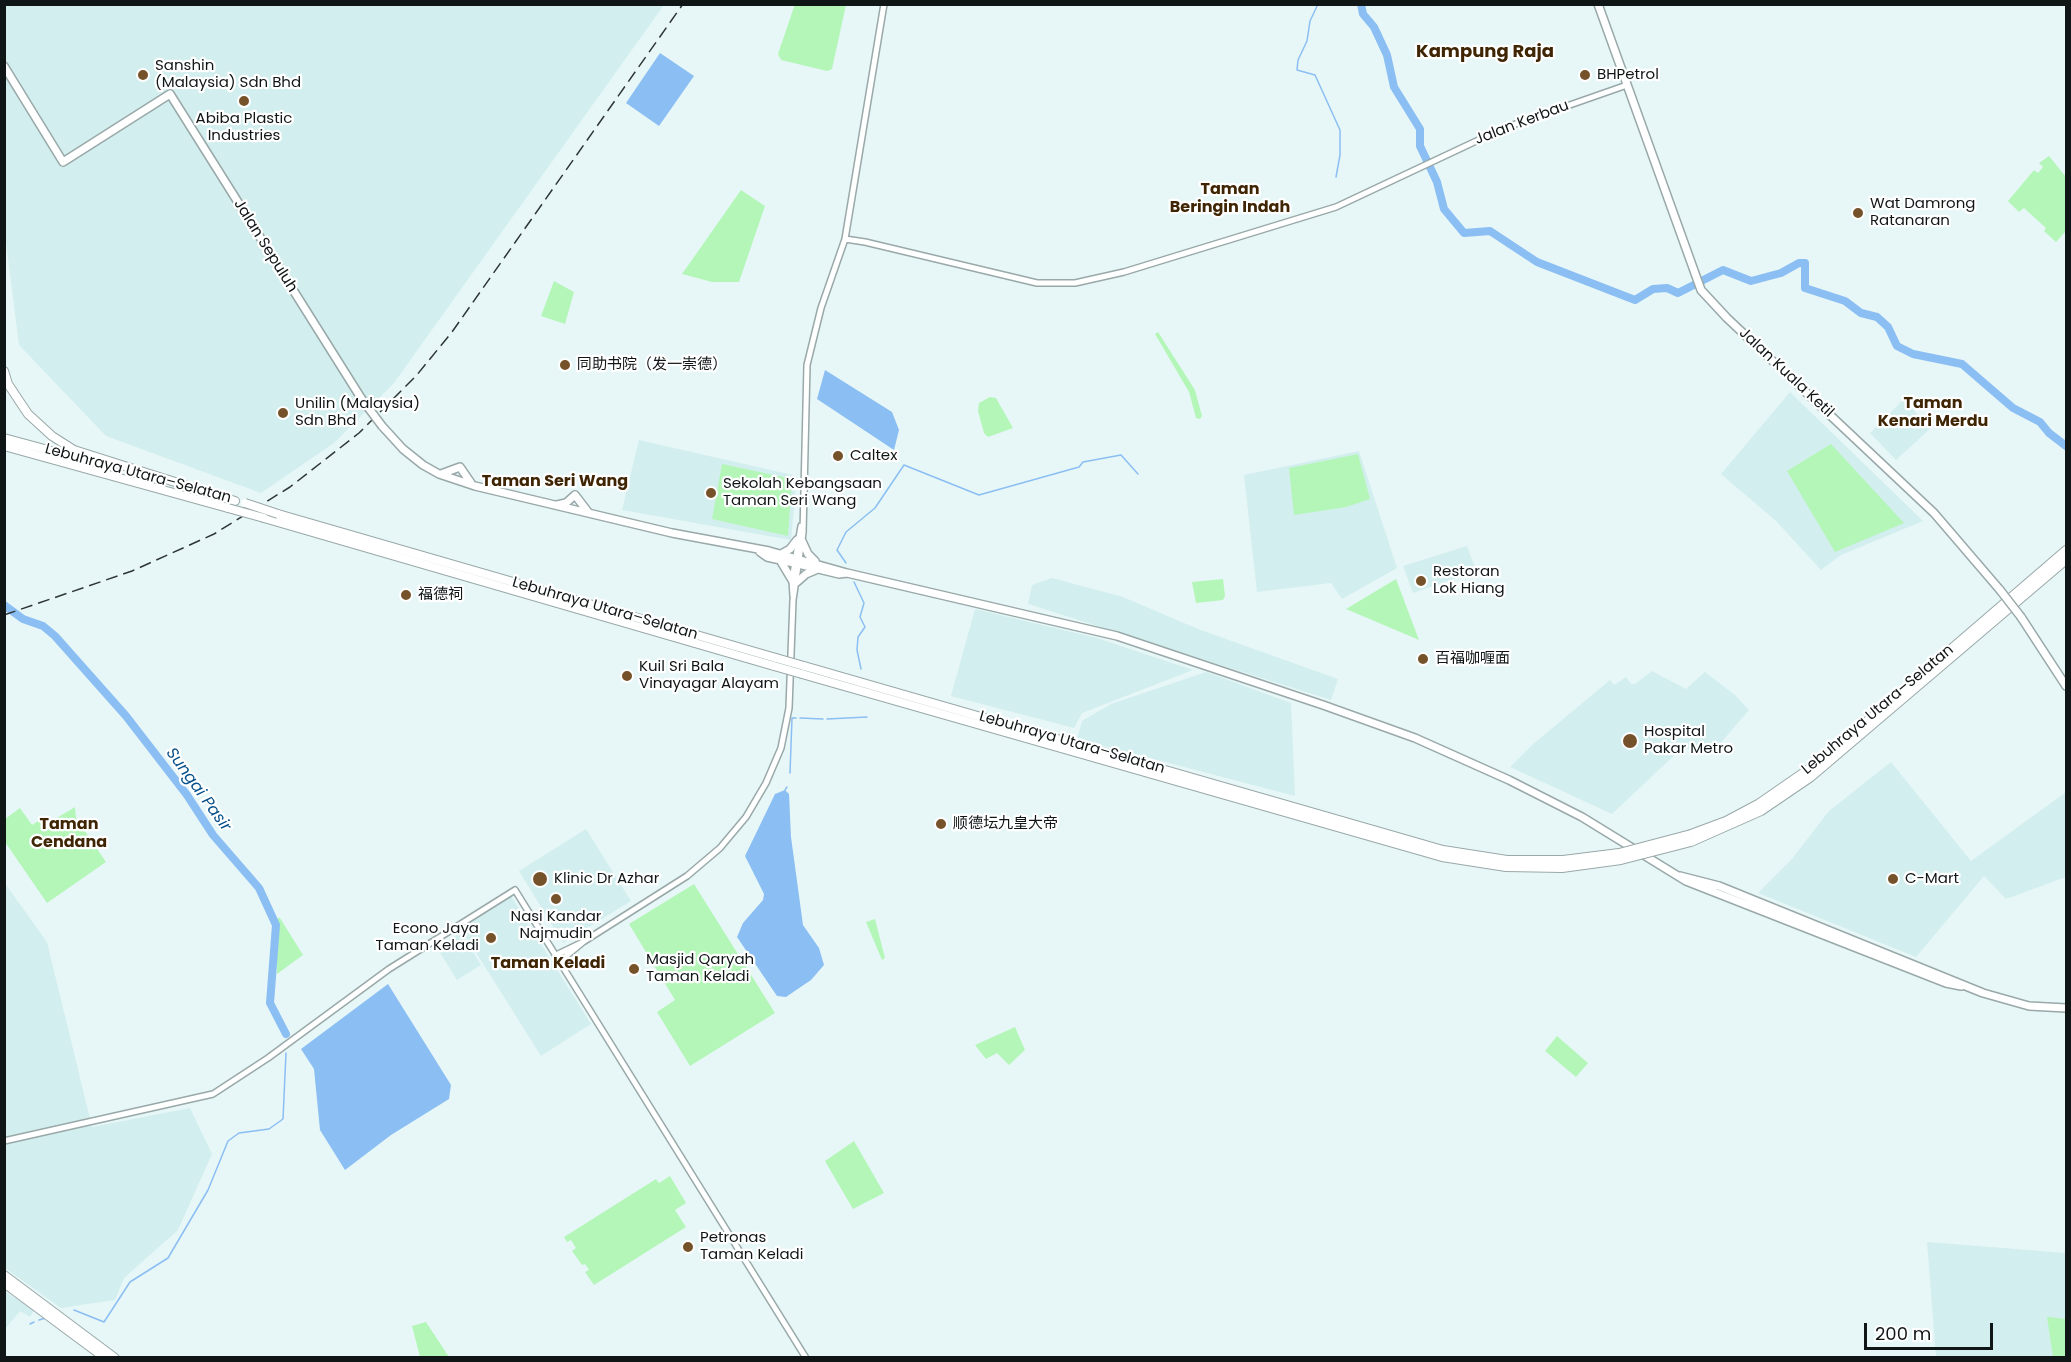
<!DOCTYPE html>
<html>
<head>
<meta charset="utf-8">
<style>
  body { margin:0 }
  #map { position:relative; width:2071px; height:1362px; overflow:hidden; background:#e7f7f8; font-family:Poppins,sans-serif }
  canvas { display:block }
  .frame { position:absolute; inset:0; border:6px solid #101616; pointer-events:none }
  .scale { position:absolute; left:1864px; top:1323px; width:129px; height:27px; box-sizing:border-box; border:3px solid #101616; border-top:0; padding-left:8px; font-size:18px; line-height:21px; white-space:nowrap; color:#101616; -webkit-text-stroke:4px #fff; paint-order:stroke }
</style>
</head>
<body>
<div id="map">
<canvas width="2071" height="1362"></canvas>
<div class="frame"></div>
<div class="scale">200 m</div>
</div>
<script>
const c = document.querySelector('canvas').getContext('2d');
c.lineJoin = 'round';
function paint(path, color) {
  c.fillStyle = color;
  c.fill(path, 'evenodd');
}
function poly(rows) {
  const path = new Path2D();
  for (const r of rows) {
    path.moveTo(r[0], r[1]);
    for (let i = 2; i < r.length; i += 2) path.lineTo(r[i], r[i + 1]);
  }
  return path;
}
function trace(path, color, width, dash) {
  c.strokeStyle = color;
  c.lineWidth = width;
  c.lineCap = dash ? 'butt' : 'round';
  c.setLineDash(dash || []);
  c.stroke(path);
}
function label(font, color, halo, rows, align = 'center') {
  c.font = font + ' Poppins,"Noto Sans SC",sans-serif';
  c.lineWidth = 4.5;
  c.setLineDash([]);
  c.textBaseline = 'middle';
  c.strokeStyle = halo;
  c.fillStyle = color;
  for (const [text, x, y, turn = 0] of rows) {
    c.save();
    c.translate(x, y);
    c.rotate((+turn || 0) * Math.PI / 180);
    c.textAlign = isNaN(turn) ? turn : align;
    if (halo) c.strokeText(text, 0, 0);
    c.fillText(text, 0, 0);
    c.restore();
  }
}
paint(poly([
  [4,5,664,5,394,383,334,443,261,493,106,436,19,345,4,227],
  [1790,392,1923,521,1841,555,1821,570,1776,521,1721,474],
  [1904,399,1930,429,1896,460,1870,433],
  [639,440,797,476,791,540,622,510],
  [1359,451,1397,568,1342,599,1331,583,1257,592,1244,475],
  [1467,546,1476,571,1413,593,1403,566],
  [1052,578,1123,597,1198,629,1338,679,1331,700,1028,604,1032,585],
  [975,609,1097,638,1193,670,1082,713,1074,728,951,696],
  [1652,671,1686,689,1705,672,1735,695,1749,710,1712,753,1682,748,1612,814,1510,767,1532,745,1610,680,1614,685,1626,677,1631,684,1635,684],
  [1206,672,1291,703,1295,796,1077,739,1082,721,1111,704],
  [1891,762,1971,861,2066,792,2066,877,2006,899,1984,876,1916,957,1758,893,1791,860,1829,811],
  [586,829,631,901,563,943,519,871],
  [4,882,47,942,92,1127,190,1108,212,1154,178,1230,124,1278,115,1300,61,1308,5,1268],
  [509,893,591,1024,541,1056,458,924],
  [461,932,481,965,457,980,437,948],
  [1927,1242,2066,1253,2066,1357,1936,1357],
  [4,1291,34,1310,30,1317,20,1311,5,1329]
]), '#d3eeee');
paint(poly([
  [795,4,846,5,832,69,827,71,781,60,778,54],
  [2049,156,2066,177,2066,231,2056,242,2044,231,2046,228,2024,208,2019,212,2008,201,2034,170,2038,173,2043,167,2039,163],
  [741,190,765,206,739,282,712,282,682,274],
  [554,281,574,292,565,324,541,316],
  [1158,332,1195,390,1202,416,1200,419,1196,418,1189,392,1155,334],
  [990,397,996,398,1013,428,988,437,984,433,978,411,979,403],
  [1831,444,1904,523,1835,552,1787,471],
  [1358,454,1370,499,1346,507,1294,515,1289,468],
  [722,464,792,479,788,536,712,519],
  [1223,579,1225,596,1223,600,1196,603,1192,582],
  [1396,579,1419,640,1346,609],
  [75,807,76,818,106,862,47,903,5,842,5,819,20,808,32,825,41,819,45,825],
  [694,884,775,1013,690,1066,657,1012,675,1000,629,924],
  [274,918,280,918,303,955,277,974,277,925],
  [875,919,885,958,882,960,866,922],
  [1015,1027,1025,1050,1009,1065,997,1053,986,1059,975,1045],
  [1557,1036,1588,1063,1576,1077,1545,1051],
  [854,1141,884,1193,853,1209,825,1161],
  [670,1176,686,1203,675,1210,686,1227,594,1285,585,1272,589,1270,585,1264,582,1265,572,1251,576,1248,571,1240,567,1242,564,1237,656,1179,659,1183],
  [2047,1317,2066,1319,2066,1357,2053,1357],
  [426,1322,449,1357,420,1357,412,1326]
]), '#b4f6b8');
paint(poly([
  [660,53,694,76,659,126,626,103],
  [825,370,892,412,899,430,894,450,817,399],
  [785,790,789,794,791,837,803,925,819,948,824,965,811,980,786,997,777,996,737,937,743,923,763,900,764,894,745,856,775,794],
  [388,984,451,1085,449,1099,391,1135,345,1170,320,1130,314,1069,301,1049]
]), '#8bbef2');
trace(poly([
  [1318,4,1310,21,1307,41,1298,60,1297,70,1315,75,1340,130,1340,155,1336,177],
  [846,563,837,550,846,532,875,508,904,465,979,495,1079,467,1083,462,1121,455,1138,474],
  [854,582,864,603,860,617,865,627,858,637,857,650,861,669],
  [800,718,823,719],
  [827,719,867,717],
  [790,773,792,718,796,718],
  [785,790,787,787],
  [74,1310,104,1322,130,1282,168,1258,208,1190,228,1141,239,1133,269,1129,283,1119,286,1053],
  [39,1320,46,1318],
  [30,1324,34,1322]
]), '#8bbef2', 1.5);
trace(poly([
  [1361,4,1363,14,1374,27,1387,55,1394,87,1420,129,1420,146,1437,182,1444,209,1464,233,1490,231,1537,262,1635,300,1653,289,1667,288,1678,293,1723,270,1751,281,1781,273,1799,263,1805,263,1805,288,1845,301,1861,313,1877,317,1888,327,1897,346,1913,354,1962,364,2013,408,2040,422,2049,433,2066,446],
  [4,605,23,619,43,626,55,636,126,716,187,795,213,835,259,888,276,925,270,1003,286,1034]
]), '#8bbef2', 8);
const minor = poly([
  [845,239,865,242,1037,283,1075,283,1124,272,1336,207,1504,128,1627,85],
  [793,596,792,580,801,526],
  [556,955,583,942],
  [560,961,583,942,687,876,720,848,746,817,766,783,781,748,789,708,793,600,803,533,807,365,821,308,845,239,884,4],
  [4,1141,213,1094,268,1058,389,969,515,890,806,1358]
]);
const major = poly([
  [1598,4,1701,290,1727,318,1934,513,2000,590],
  [4,66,63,162,170,94,361,398],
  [382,426,403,449,423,465,439,474,475,486,672,533,769,551,847,573,1117,636,1323,705,1415,738,1509,780,1582,817,1686,881,1946,983,1961,986],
  [441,474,460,467,471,483],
  [557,505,566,503,575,495,588,512],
  [802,541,808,554,815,561],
  [760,552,767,557,794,563,839,574,847,573],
  [781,554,790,549,797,540],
  [780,560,792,580],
  [797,582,806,574,818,569],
  [2021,617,2066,686],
  [1680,876,1719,886,1983,993,2029,1006,2066,1008]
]);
const highway = poly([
  [4,371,8,384,28,414,52,436,74,450,235,501],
  [4,438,96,463],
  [4,446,228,508],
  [278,514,776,658],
  [264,518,774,666],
  [804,666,1443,850,1507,860,1563,860],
  [802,674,1442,857,1506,867,1562,868],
  [1691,834,1726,821,1758,804,1823,759,2066,550],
  [1691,842,1761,811,1811,777,2066,560],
  [4,1275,115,1358],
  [4,1283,105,1358]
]);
trace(minor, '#99a8a8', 8);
trace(major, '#99a8a8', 10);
trace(highway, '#99a8a8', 10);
trace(minor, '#fff', 5);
trace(major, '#fff', 7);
trace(highway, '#fff', 8);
trace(poly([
  [4,615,132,571,214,534,290,487,359,433,416,376,452,332,683,4]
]), '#2e3535', 1.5, [12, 6]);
const majorBridge = poly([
  [361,398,382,426],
  [2000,590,2021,617]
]);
const highwayBridge = poly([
  [245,503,278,514],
  [228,508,264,518],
  [776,658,804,666],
  [774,666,802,674],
  [1563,860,1619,853,1691,834],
  [1562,868,1621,860,1691,842]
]);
trace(majorBridge, '#99a8a8', 10, []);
trace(highwayBridge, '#99a8a8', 10, []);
trace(majorBridge, '#fff', 7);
trace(highwayBridge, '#fff', 8);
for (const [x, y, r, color] of [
  [143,75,6,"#75522a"],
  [1585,75,6,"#75522a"],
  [244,101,6,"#75522a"],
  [1858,213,6,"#75522a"],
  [565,365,6,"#75522a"],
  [283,413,6,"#75522a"],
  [838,456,6,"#75522a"],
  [711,493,6,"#75522a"],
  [1421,581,6,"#75522a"],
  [406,595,6,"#75522a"],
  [1423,659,6,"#75522a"],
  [627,676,6,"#75522a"],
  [1630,741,8,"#75522a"],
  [941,824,6,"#75522a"],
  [540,879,8,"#75522a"],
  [1893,879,6,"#75522a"],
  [556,899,6,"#75522a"],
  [491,938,6,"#75522a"],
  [634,969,6,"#75522a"],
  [688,1247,6,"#75522a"]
]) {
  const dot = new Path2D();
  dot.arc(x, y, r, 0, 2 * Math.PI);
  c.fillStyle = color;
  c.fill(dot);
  trace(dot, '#fff', 2);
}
label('15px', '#101616', '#fff', [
  ["Sanshin",155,66],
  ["(Malaysia) Sdn Bhd",155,83],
  ["BHPetrol",1597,75],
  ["Abiba Plastic",244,119,"center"],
  ["Industries",244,136,"center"],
  ["Wat Damrong",1870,204],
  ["Ratanaran",1870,221],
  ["同助书院（发一崇德）",577,365],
  ["Unilin (Malaysia)",295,404],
  ["Sdn Bhd",295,421],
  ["Caltex",850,456],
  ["Sekolah Kebangsaan",723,484],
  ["Taman Seri Wang",723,501],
  ["Restoran",1433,572],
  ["Lok Hiang",1433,589],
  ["福德祠",418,595],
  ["百福咖喱面",1435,659],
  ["Kuil Sri Bala",639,667],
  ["Vinayagar Alayam",639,684],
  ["Hospital",1644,732],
  ["Pakar Metro",1644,749],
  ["顺德坛九皇大帝",953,824],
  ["Klinic Dr Azhar",554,879],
  ["C-Mart",1905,879],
  ["Nasi Kandar",556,917,"center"],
  ["Najmudin",556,934,"center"],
  ["Econo Jaya",479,929,"right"],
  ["Taman Keladi",479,946,"right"],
  ["Masjid Qaryah",646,960],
  ["Taman Keladi",646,977],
  ["Petronas",700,1238],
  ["Taman Keladi",700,1255]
], 'left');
label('15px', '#101616', '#fff', [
  ["Jalan Kerbau",1522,123,-21],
  ["Jalan Sepuluh",265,246,58],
  ["Jalan Kuala Ketil",1786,373,43],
  ["Lebuhraya Utara–Selatan",138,474,15],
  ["Lebuhraya Utara–Selatan",605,609,16],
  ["Lebuhraya Utara–Selatan",1878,710,-40],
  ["Lebuhraya Utara–Selatan",1072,743,16]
]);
label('bold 16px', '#3f2503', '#fff', [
  ["Taman",1230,190],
  ["Beringin Indah",1230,208],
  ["Taman",1933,404],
  ["Kenari Merdu",1933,422],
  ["Taman Seri Wang",555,482],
  ["Taman",69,825],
  ["Cendana",69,843],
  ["Taman Keladi",548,964]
]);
label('italic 16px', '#05508a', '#fff', [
  ["Sungai Pasir",198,790,54]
]);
label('bold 18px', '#3f2503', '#fff', [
  ["Kampung Raja",1485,52]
]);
</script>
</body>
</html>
